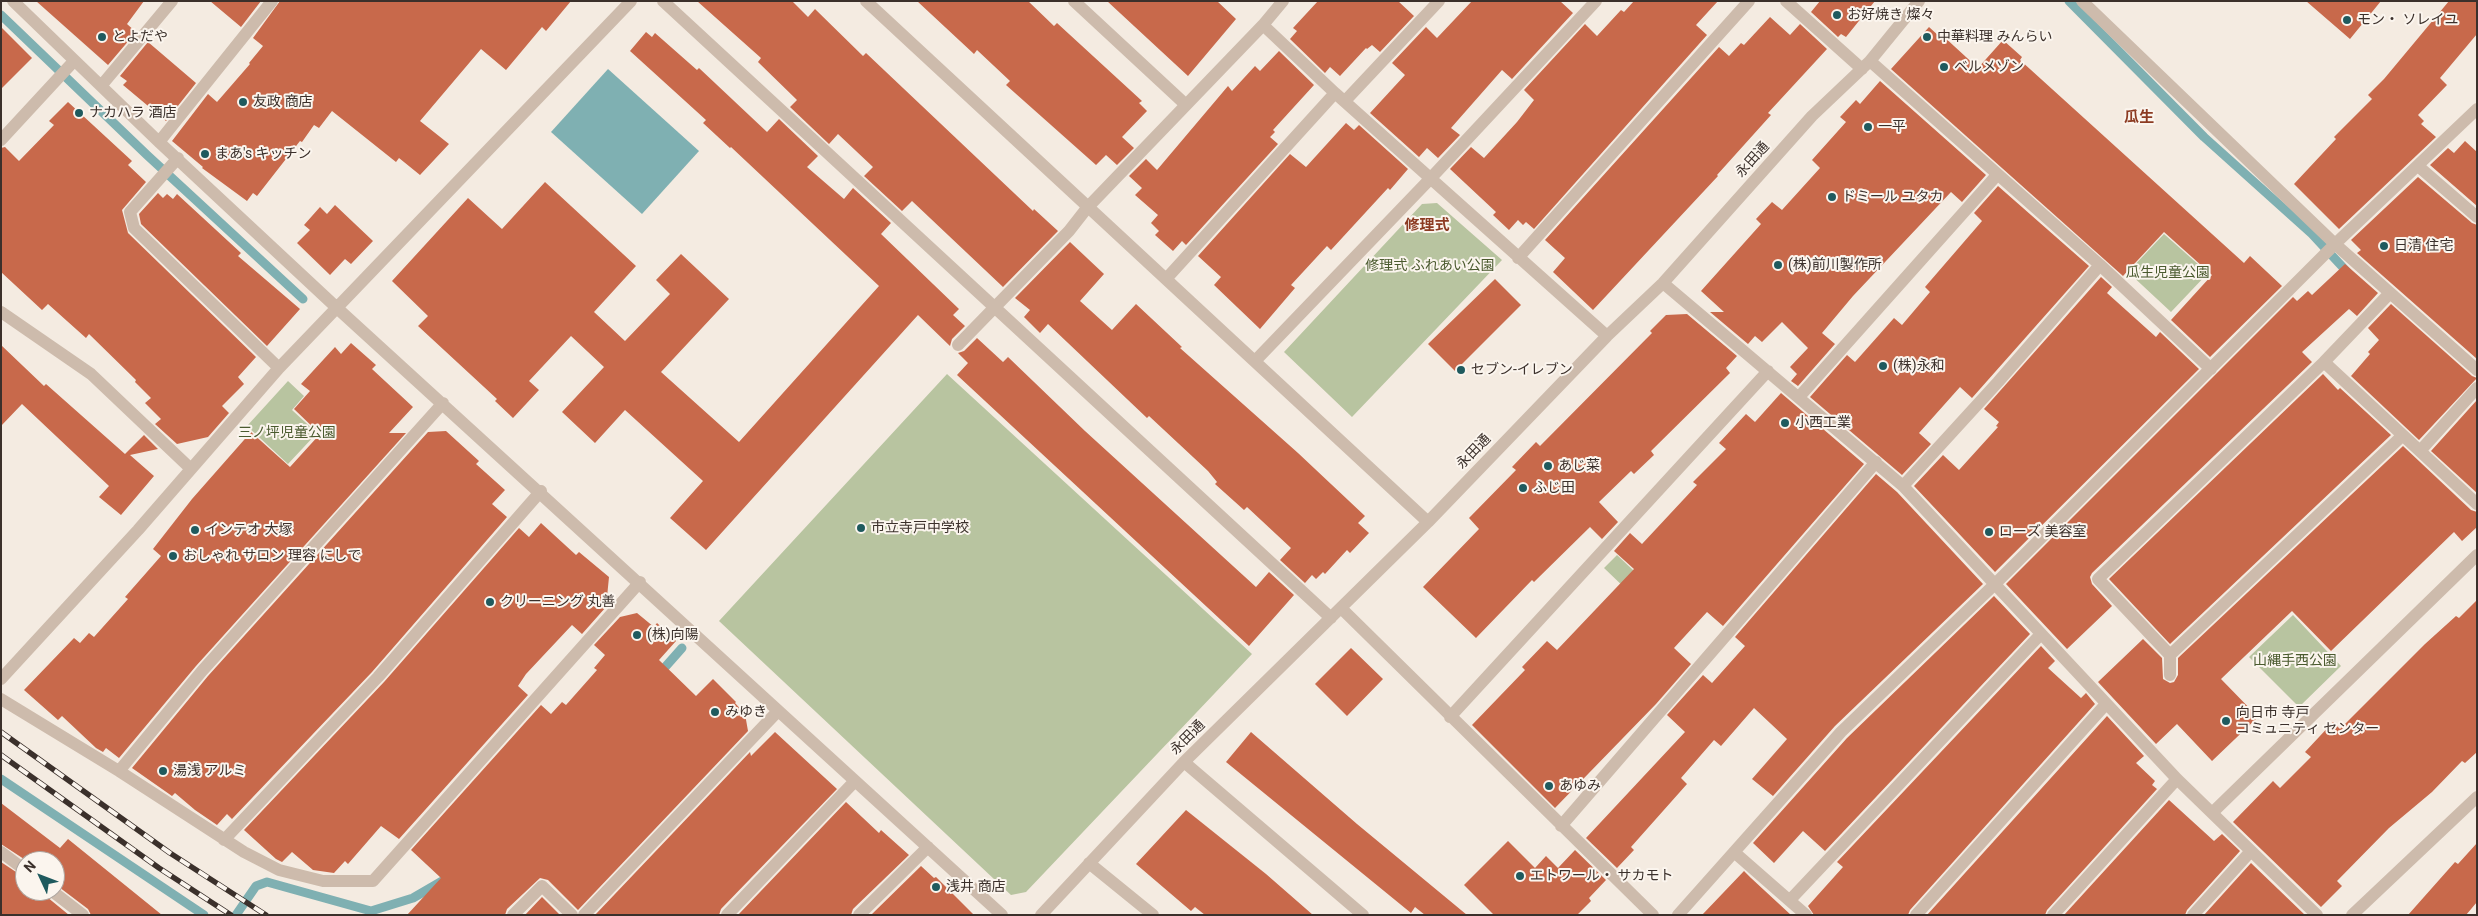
<!DOCTYPE html>
<html>
<head>
<meta charset="utf-8">
<style>
  body { margin:0 }
  #map { position:relative; width:2478px; height:916px; overflow:hidden; background:#f4ebe1; font-family:Roboto,sans-serif }
  canvas { display:block }
  .frame { position:absolute; inset:0; border:2px solid #3b302b; pointer-events:none }
  .north { position:absolute; left:15px; top:851px; width:50px; height:50px; box-sizing:border-box; background:#fbf5ee; border:1px solid #aea6a0; border-radius:50%; rotate:313deg; font-size:14px; font-weight:700; line-height:20px; text-align:center; color:#3b302b }
  .north::after { content:''; display:block; margin:auto; width:18px; height:22px; background:#1f5a5e; clip-path:polygon(50% 0,100% 100%,50% 72%,0 100%) }
</style>
</head>
<body>
<div id="map">
<canvas width="2478" height="916"></canvas>
<div class="frame"></div>
<div class="north">N</div>
</div>
<script>
const c = document.querySelector('canvas').getContext('2d');
c.lineJoin = 'round';
function paint(path, color) {
  c.fillStyle = color;
  c.fill(path, 'evenodd');
}
function poly(rows) {
  const path = new Path2D();
  for (const r of rows) {
    path.moveTo(r[0], r[1]);
    for (let i = 2; i < r.length; i += 2) path.lineTo(r[i], r[i + 1]);
  }
  return path;
}
function trace(path, color, width, dash) {
  c.strokeStyle = color;
  c.lineWidth = width;
  c.lineCap = dash ? 'butt' : 'round';
  c.setLineDash(dash || []);
  c.stroke(path);
}
function label(font, color, halo, rows, align = 'center') {
  c.font = font + ' Roboto,"Noto Sans JP",sans-serif';
  c.lineWidth = 4;
  c.setLineDash([]);
  c.textBaseline = 'middle';
  c.strokeStyle = halo;
  c.fillStyle = color;
  for (const [text, x, y, turn = 0] of rows) {
    c.save();
    c.translate(x, y);
    c.rotate((+turn || 0) * Math.PI / 180);
    c.textAlign = isNaN(turn) ? turn : align;
    if (halo) c.strokeText(text, 0, 0);
    c.fillText(text, 0, 0);
    c.restore();
  }
}
paint(poly([
  [1437,203,1502,260,1352,417,1284,352,1422,204],
  [2164,234,2208,273,2171,312,2128,272],
  [947,374,1252,654,1026,892,1011,895,719,621],
  [288,381,304,396,292,410,317,433,288,464,247,426],
  [1617,555,1666,601,1653,615,1604,568],
  [2293,615,2341,666,2299,707,2249,657]
]), '#b8c4a0');
paint(poly([
  [608,69,699,151,642,214,551,132]
]), '#7fb0b2');
trace(poly([
  [2069,1,2204,137,2312,234,2350,275],
  [1,15,147,155,303,299],
  [659,674,682,648],
  [1,779,204,915],
  [236,915,256,886,267,882,371,911,413,898,444,880]
]), '#7fb0b2', 9);
paint(poly([
  [36,1,144,1,127,24,136,32,108,65],
  [210,1,261,1,241,27],
  [280,1,571,1,546,31,542,27,506,70,481,49,420,121,449,144,420,175,399,158,396,162,332,111,319,128,314,125,302,142,300,141,257,196,253,193,247,201,202,168,203,167,172,141,208,94,217,102,250,64,249,63,263,46,253,38],
  [697,1,792,1,808,17,815,9,863,56,866,53,1033,211,1034,209,1058,231,1003,287,912,201,902,211,864,176,873,167,838,134,829,144,790,107,797,100,758,62,761,58],
  [917,1,1028,1,1054,26,1057,23,1142,101,1139,103,1147,111,1122,137,1134,148,1117,165,1106,155,1096,165,1006,85,1010,81,977,50,974,54],
  [1107,1,1217,1,1236,19,1188,76],
  [1318,1,1398,1,1414,16,1380,52,1372,45,1367,49,1366,48,1340,76,1330,67,1325,73,1290,39,1297,31,1293,28],
  [1472,1,1560,1,1573,13,1512,79,1502,70,1451,128,1460,135,1438,158,1427,148,1419,157,1370,113,1405,75,1392,63,1426,27,1437,38],
  [1634,1,1718,1,1696,25,1707,35,1534,229,1526,222,1523,225,1518,220,1509,230,1493,215,1496,212,1450,169,1471,147,1484,158,1517,122,1534,100,1524,90,1585,24,1597,36,1621,10,1624,12],
  [1820,1,1875,1,1846,37,1841,34,1838,37,1811,12],
  [2306,1,2381,1,2350,39],
  [2449,1,2477,1,2477,34,2440,78,2447,85,2418,115,2424,121,2421,124,2436,137,2339,229,2294,184,2336,139,2334,137,2372,99,2368,95,2384,79],
  [1770,17,1790,35,1800,24,1827,49,1768,113,1771,115,1717,175,1718,176,1593,310,1553,272,1565,258,1545,240,1719,47,1729,56,1741,43,1744,45],
  [1,27,32,58,1,89],
  [1929,27,1940,37,1942,35,1978,68,2003,40,2022,57,2020,60,2244,263,2250,256,2282,286,2210,357,2171,320,2212,275,2164,232,2123,276,1891,69],
  [646,32,652,37,655,33,697,70,699,68,767,132,779,119,818,156,807,167,844,199,853,188,891,223,881,234,959,309,953,315,965,326,952,339,950,346,918,315,706,550,670,518,703,481,625,410,595,443,562,412,604,367,571,336,529,381,539,390,513,418,495,401,497,399,418,326,428,316,392,281,468,198,502,229,545,182,636,266,594,312,625,341,670,294,656,280,681,254,729,299,661,372,739,442,879,286,731,147,730,148,703,123,706,120,630,51],
  [148,42,196,83,166,121,123,85,127,81,120,76],
  [1279,51,1314,85,1273,130,1275,132,1270,137,1278,144,1186,245,1182,241,1173,251,1155,235,1159,231,1151,223,1158,215,1135,195,1142,188,1129,176,1146,159,1157,170,1228,86,1232,91,1255,66,1260,71],
  [1880,81,1986,175,1962,202,1951,192,1853,296,1822,333,1835,344,1798,386,1791,381,1797,374,1790,367,1808,348,1782,322,1762,342,1755,336,1748,344,1710,312,1724,312,1701,291,1761,224,1756,219,1772,202,1782,210,1820,168,1812,160,1846,122,1840,117,1856,100,1860,104],
  [68,102,132,161,128,165,146,182,122,210,128,233,256,357,238,377,244,384,222,406,229,413,208,437,177,444,155,424,161,419,145,403,151,398,135,382,136,380,89,334,86,338,48,304,42,310,1,272,1,148,5,147,19,161,54,125,49,121],
  [1346,123,1354,130,1359,125,1408,169,1390,190,1388,188,1331,250,1327,246,1291,285,1295,288,1260,329,1214,285,1221,277,1198,256,1290,154,1306,167],
  [2465,141,2477,152,2477,206,2430,165,2448,148,2454,153],
  [2418,177,2472,223,2477,225,2477,359,2357,253,2361,250,2351,240],
  [1998,186,2089,266,1972,398,1960,387,1919,433,1931,444,1902,475,1810,397,1847,355,1855,362,1894,318,1902,325,1930,292,1925,287,1982,221,1974,213],
  [158,193,163,198,167,194,173,199,177,194,241,253,238,256,300,309,267,346,141,224,139,214],
  [335,205,373,241,351,264,345,259,330,275,297,243,310,230,304,225,320,207,327,214],
  [1070,242,1104,274,1080,301,1112,330,1136,304,1182,347,1180,348,1298,453,1365,516,1358,523,1369,533,1350,553,1347,550,1325,574,1323,572,1316,579,1312,575,1305,583,1280,560,1291,548,1247,507,1244,510,1215,484,1217,482,1208,471,1149,416,1147,418,1048,324,1040,333,1024,317,1030,310,1015,298],
  [2345,264,2378,293,2357,316,2349,309,2302,352,2312,362,2092,573,2090,577,2092,584,2112,606,2067,649,2006,584,2293,297,2297,301,2308,291,2312,295],
  [2101,277,2112,287,2107,293,2156,337,2160,332,2199,369,1995,572,1914,486,1943,455,1959,470,1998,427,1996,426,1999,422,1984,409],
  [1495,279,1521,305,1455,371,1428,344],
  [2391,304,2472,376,2477,378,2419,440,2351,376,2370,354,2368,352,2379,340,2368,328],
  [1687,314,1737,356,1726,368,1730,373,1651,451,1654,455,1634,474,1631,471,1599,502,1618,522,1602,539,1590,527,1534,582,1532,580,1476,638,1423,587,1479,529,1469,518,1516,470,1512,467,1536,442,1540,446,1652,333,1650,331,1666,315],
  [977,338,1003,362,1008,357,1085,431,1256,587,1269,572,1294,595,1249,646,957,375,968,363,958,353,964,351],
  [351,343,376,365,372,369,413,407,389,433,406,433,196,666,119,758,106,748,103,752,96,748,62,716,58,720,24,690,74,638,80,643,89,633,94,637,128,599,125,597,161,556,153,549,192,499,251,432,290,467,320,434,294,409,310,391,301,384,335,347,341,354],
  [1,345,44,386,46,384,125,454,144,435,158,449,130,455,154,476,121,515,99,497,109,486,22,404,1,426],
  [2323,374,2338,390,2340,388,2391,435,2170,644,2109,579],
  [1781,393,1864,464,1723,626,1707,612,1674,648,1691,664,1656,704,1555,808,1472,725,1525,670,1522,667,1547,641,1557,650,1634,569,1614,551,1630,533,1642,544,1697,485,1693,482,1726,449,1719,443,1746,414,1755,422],
  [2477,400,2477,493,2431,451],
  [446,431,479,461,476,464,505,490,492,504,507,517,372,672,232,819,227,814,217,825,195,810,175,793,172,796,132,768,208,676,428,432],
  [2403,446,2471,510,2477,512,2477,527,2462,541,2454,532,2331,651,2292,611,2221,679,2258,717,2212,761,2177,724,2156,744,2098,682,2143,639,2162,658,2163,679,2170,683,2174,682,2178,675,2178,658],
  [1876,474,1897,492,1983,584,1835,726,1773,796,1752,779,1787,739,1754,708,1721,746,1714,740,1681,778,1687,784,1631,847,1634,850,1617,868,1586,838,1685,732,1667,715,1703,675,1712,683,1745,646,1735,637],
  [541,523,576,555,579,552,609,577,606,607,582,634,572,625,526,674,518,686,528,695,399,839,381,826,348,864,345,861,334,873,313,870,292,852,282,862,276,859,244,830,384,682,519,528,529,537],
  [1994,596,2030,634,1825,851,1803,831,1774,863,1753,843,1847,738],
  [2477,600,2477,752,2465,763,2462,761,2432,792,2389,828,2337,881,2342,886,2321,907,2233,822,2273,781,2280,788,2311,757,2305,752,2333,722,2340,729,2425,644,2456,616,2459,618],
  [637,613,654,627,657,623,676,641,659,660,696,696,713,679,736,702,735,703,745,714,748,731,578,910,548,880,540,878,507,909,505,915,407,915,441,878,411,850,541,705,551,714,562,702,566,705,597,670,594,668,605,655,594,645,620,617],
  [2041,646,2055,661,2048,668,2081,698,2086,693,2095,704,1910,910,1908,915,1814,915,1808,906,1843,867,1837,862],
  [1351,648,1383,679,1347,716,1315,684],
  [2107,716,2144,756,2136,763,2155,781,2152,785,2157,789,2047,910,2045,915,1927,915],
  [775,732,837,789,721,909,719,915,595,915,750,752,751,756],
  [1251,732,1357,824,1467,915,1425,915,1415,907,1411,913,1226,762],
  [2169,800,2214,841,2222,834,2240,851,2187,910,2185,915,2064,915],
  [846,802,879,833,881,830,909,855,853,909,851,915,738,915],
  [1,803,60,848,68,839,162,915,91,915,88,909,55,884,55,861,27,861,1,844],
  [1186,810,1266,874,1313,915,1205,915,1195,907,1191,911,1136,864],
  [1508,841,1535,868,1546,856,1558,868,1575,850,1606,880,1589,898,1591,901,1577,915,1494,915,1464,885],
  [2477,843,2477,902,2466,915,2408,915,2455,862,2458,864],
  [1,862,25,878,25,891,44,891,47,897,69,915,1,915],
  [2251,863,2305,915,2204,915],
  [921,866,934,878,936,877,974,915,871,915],
  [1744,871,1751,878,1791,915,1702,915],
  [542,897,560,915,525,915]
]), '#c8694b');
trace(poly([
  [13,1,159,142,337,308,1002,915],
  [663,1,1331,618],
  [866,1,1428,522],
  [1074,1,1185,104],
  [1786,1,1862,69],
  [2082,1,2335,244,2477,370],
  [1263,25,1335,93,1607,336],
  [1870,61,2100,265,2211,369],
  [101,86,172,1],
  [1345,101,1439,1],
  [1,140,74,61],
  [159,142,272,1],
  [178,158,130,212,134,228,279,368],
  [2418,166,2477,217],
  [1518,258,1749,1],
  [1166,279,1335,93],
  [1663,283,1903,486,2177,779,2317,915],
  [1,312,91,374,190,468],
  [958,345,1069,231,1087,208,1263,25,1283,1],
  [1256,360,1430,179,1596,1],
  [2324,362,2477,504],
  [1799,397,1997,175],
  [2420,451,2477,388],
  [1903,486,1998,382,2100,265],
  [1341,608,1653,915],
  [2170,655,2098,579,2324,362,2390,293],
  [2170,675,2170,655,2402,436],
  [1,679,138,530,279,368,631,1],
  [1,699,119,771,244,852,279,870,323,881,373,881,640,582],
  [1450,717,1768,371],
  [1184,762,1363,915],
  [119,771,202,671,443,403],
  [2212,813,2477,555],
  [1561,826,1876,462],
  [224,840,378,677,541,491],
  [1,852,25,870],
  [1734,852,1806,915],
  [1089,863,1153,915],
  [52,891,83,915],
  [1790,900,2041,634],
  [513,915,542,886,572,915],
  [584,915,778,711],
  [727,915,855,781],
  [859,915,928,847],
  [1041,915,1184,762,1428,522,1607,336,1663,283,1812,116,1870,61,1919,1],
  [1678,915,1841,732,1995,584,2335,244,2477,109],
  [1916,915,2106,704],
  [2053,915,2177,779],
  [2193,915,2251,851],
  [2352,915,2477,797]
]), '#cdbbac', 12);
const rail = poly([
  [1,732,170,853,266,915],
  [1,755,159,868,231,915]
]);
trace(rail, '#3b302b', 5.5);
trace(rail, '#fbf5ee', 4, [11]);
for (const [x, y, r, color] of [
  [1837,15,5,"#1f5a5e"],
  [2347,20,5,"#1f5a5e"],
  [102,37,5,"#1f5a5e"],
  [1927,37,5,"#1f5a5e"],
  [1944,67,5,"#1f5a5e"],
  [243,102,5,"#1f5a5e"],
  [79,113,5,"#1f5a5e"],
  [1868,127,5,"#1f5a5e"],
  [205,154,5,"#1f5a5e"],
  [1832,197,5,"#1f5a5e"],
  [2384,246,5,"#1f5a5e"],
  [1778,265,5,"#1f5a5e"],
  [1883,366,5,"#1f5a5e"],
  [1461,370,5,"#1f5a5e"],
  [1785,423,5,"#1f5a5e"],
  [1548,466,5,"#1f5a5e"],
  [1523,488,5,"#1f5a5e"],
  [861,528,5,"#1f5a5e"],
  [195,530,5,"#1f5a5e"],
  [1989,532,5,"#1f5a5e"],
  [173,556,5,"#1f5a5e"],
  [490,602,5,"#1f5a5e"],
  [637,635,5,"#1f5a5e"],
  [715,712,5,"#1f5a5e"],
  [2226,721,5,"#1f5a5e"],
  [163,771,5,"#1f5a5e"],
  [1549,786,5,"#1f5a5e"],
  [1520,876,5,"#1f5a5e"],
  [936,887,5,"#1f5a5e"]
]) {
  const dot = new Path2D();
  dot.arc(x, y, r, 0, 2 * Math.PI);
  c.fillStyle = color;
  c.fill(dot);
  trace(dot, '#fbf5ee', 2);
}
label('14px', '#3b302b', '#fbf5ee', [
  ["お好焼き 燦々",1847,15],
  ["モン・ ソレイユ",2357,20],
  ["とよだや",112,37],
  ["中華料理 みんらい",1937,37],
  ["ベルメゾン",1954,67],
  ["友政 商店",253,102],
  ["ナカハラ 酒店",89,113],
  ["一平",1878,127],
  ["まあ's キッチン",215,154],
  ["ドミール ユタカ",1842,197],
  ["日清 住宅",2394,246],
  ["(株)前川製作所",1788,265],
  ["(株)永和",1893,366],
  ["セブン-イレブン",1471,370],
  ["小西工業",1795,423],
  ["あじ菜",1558,466],
  ["ふじ田",1533,488],
  ["市立寺戸中学校",871,528],
  ["インテオ 大塚",205,530],
  ["ローズ 美容室",1999,532],
  ["おしゃれ サロン 理容 にしで",183,556],
  ["クリーニング 丸善",500,602],
  ["(株)向陽",647,635],
  ["みゆき",725,712],
  ["向日市 寺戸",2236,713],
  ["コミュニティ センター",2236,729],
  ["湯浅 アルミ",173,771],
  ["あゆみ",1559,786],
  ["エトワール・ サカモト",1530,876],
  ["浅井 商店",946,887]
], 'left');
label('14px', '#3b302b', '#fbf5ee', [
  ["永田通",1753,160,-48],
  ["永田通",1474,452,-46],
  ["永田通",1188,738,-45]
]);
label('14px', '#4a5a2e', '#fbf5ee', [
  ["修理式 ふれあい公園",1430,266],
  ["瓜生児童公園",2168,273],
  ["三ノ坪児童公園",287,433],
  ["山縄手西公園",2295,661]
]);
label('bold 15px', '#8c3b22', '#fbf5ee', [
  ["瓜生",2139,118],
  ["修理式",1427,226]
]);
</script>
</body>
</html>
